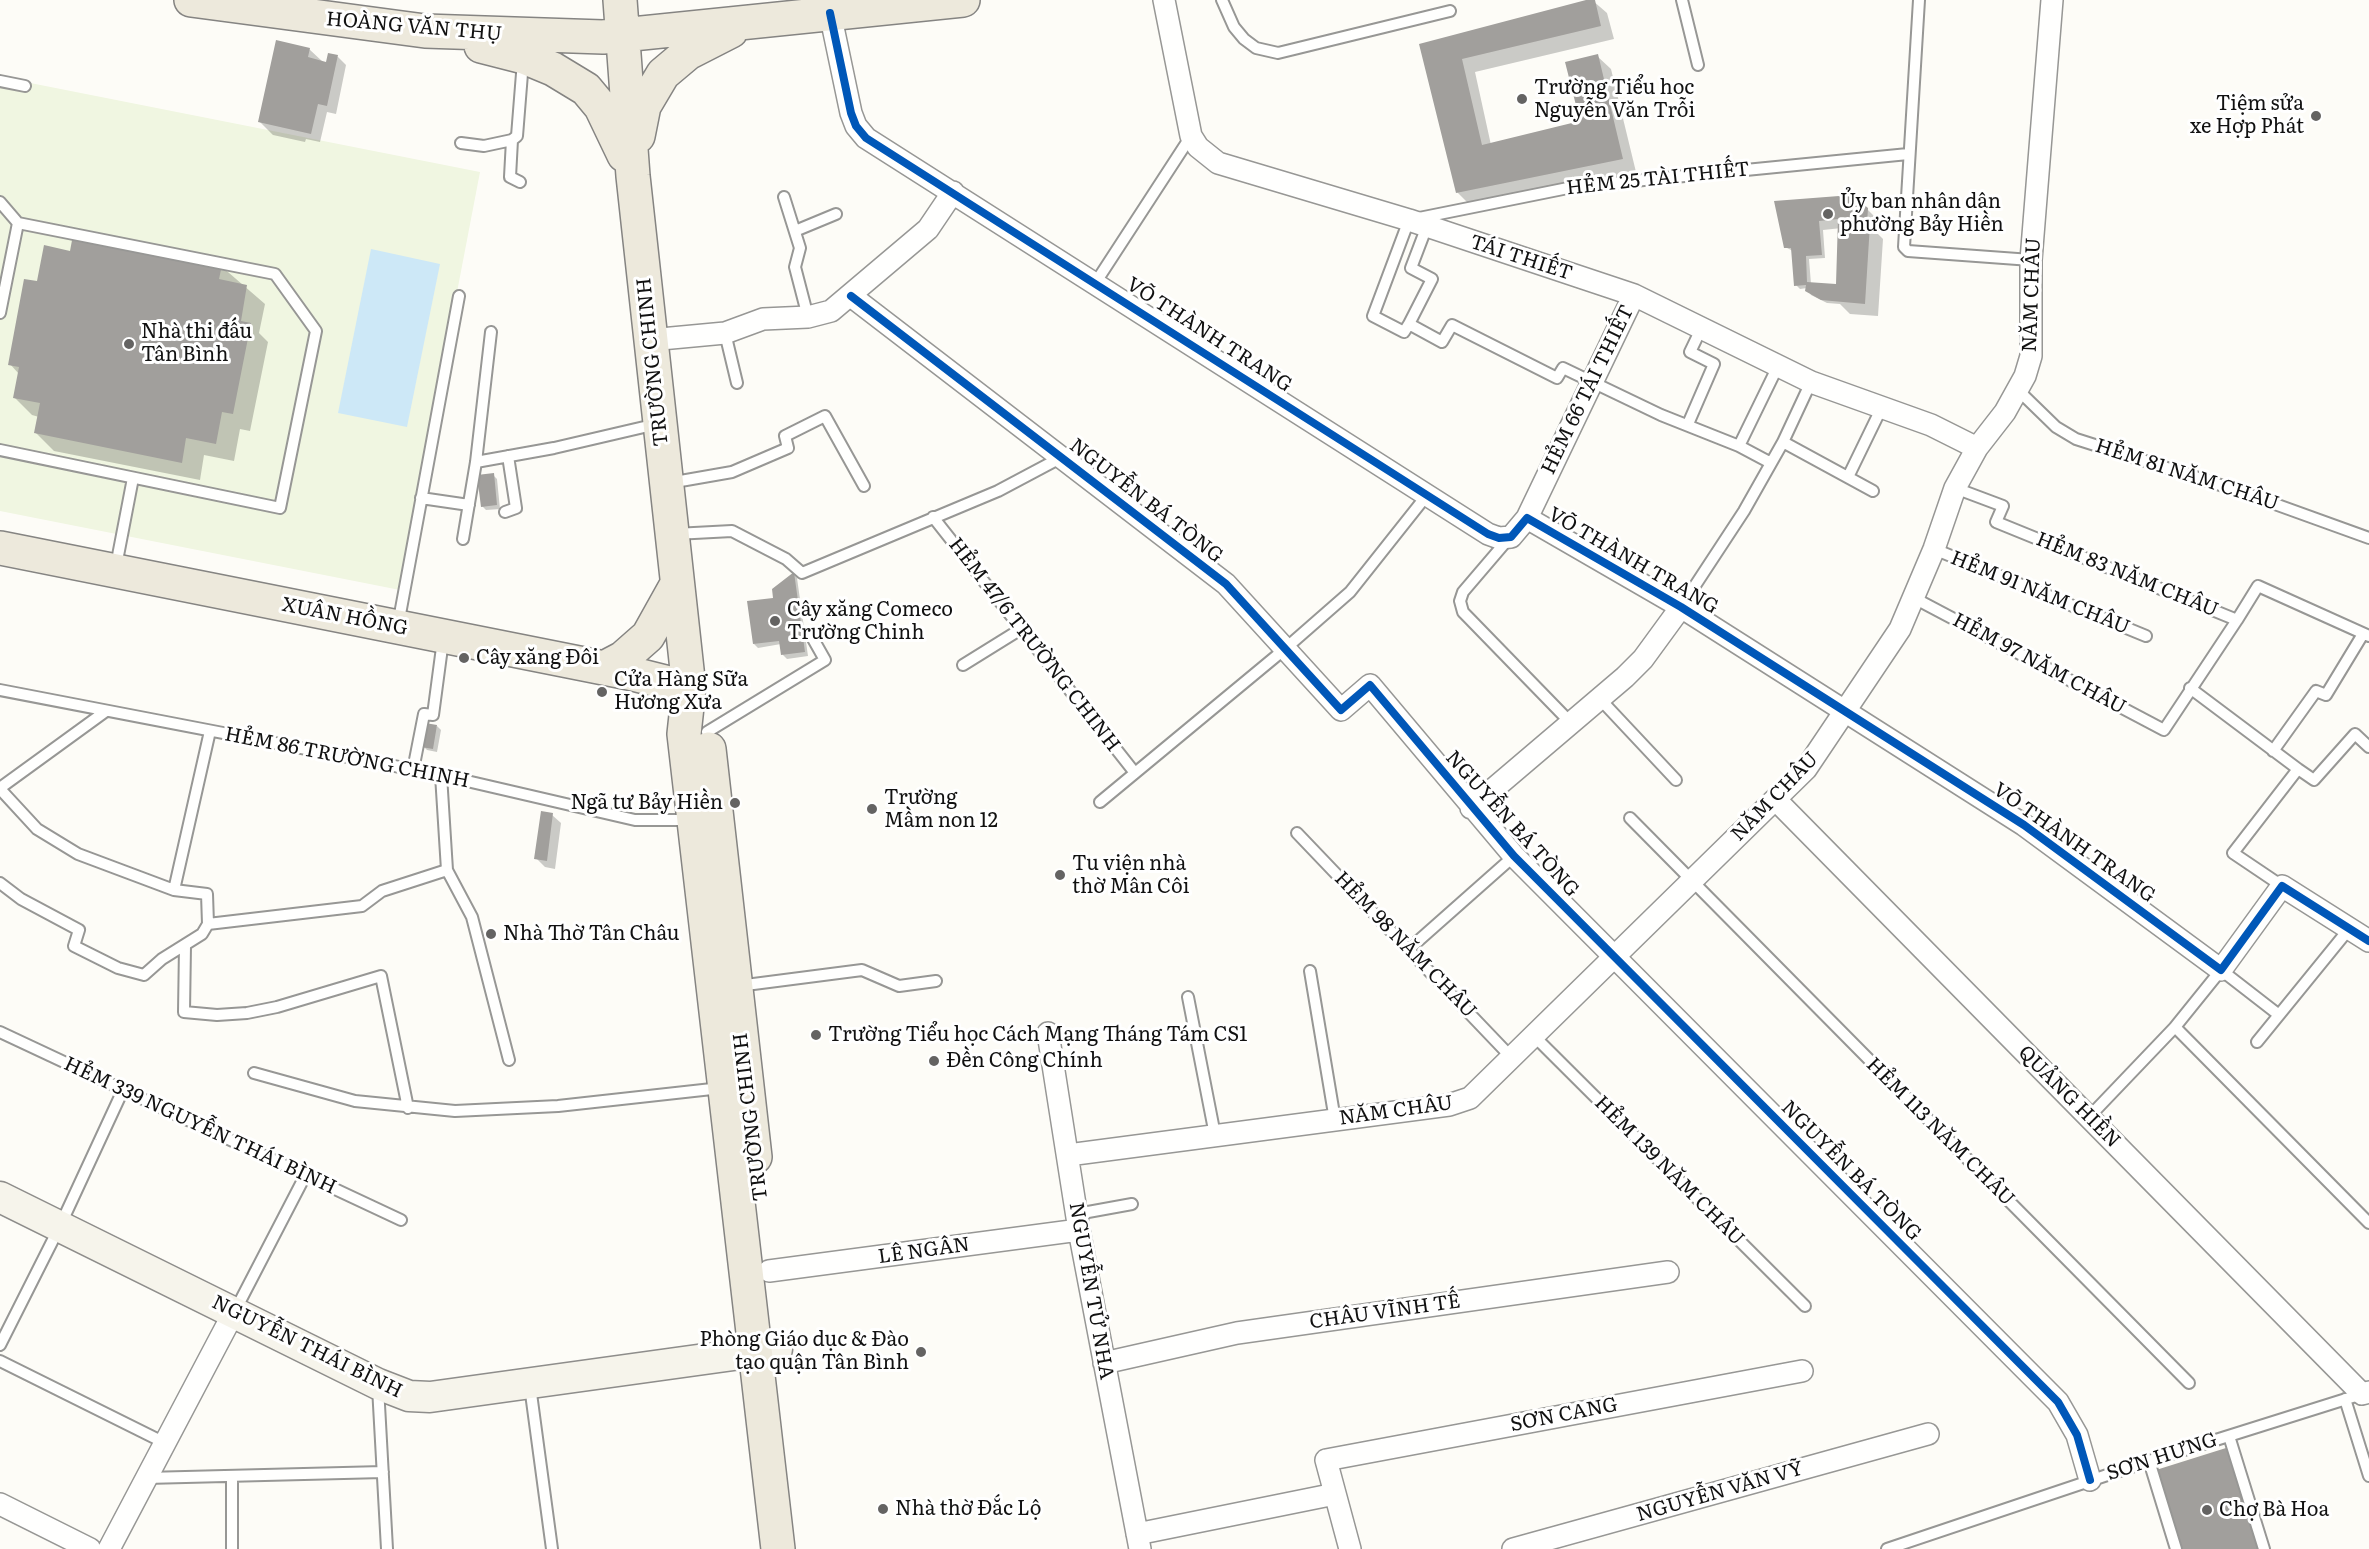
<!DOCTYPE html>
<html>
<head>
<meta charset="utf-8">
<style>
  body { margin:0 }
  canvas { display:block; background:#fdfcf7 }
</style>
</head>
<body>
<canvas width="2369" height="1549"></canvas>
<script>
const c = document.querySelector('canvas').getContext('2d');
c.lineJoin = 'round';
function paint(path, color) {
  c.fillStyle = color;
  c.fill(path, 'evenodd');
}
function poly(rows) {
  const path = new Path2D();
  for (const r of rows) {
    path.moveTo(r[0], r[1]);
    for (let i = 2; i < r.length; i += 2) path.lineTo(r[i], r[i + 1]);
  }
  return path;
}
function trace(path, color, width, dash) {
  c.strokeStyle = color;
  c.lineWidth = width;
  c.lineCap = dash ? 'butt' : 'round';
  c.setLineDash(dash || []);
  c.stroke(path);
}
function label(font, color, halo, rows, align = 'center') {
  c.font = font + ' Literata,serif';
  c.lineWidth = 6;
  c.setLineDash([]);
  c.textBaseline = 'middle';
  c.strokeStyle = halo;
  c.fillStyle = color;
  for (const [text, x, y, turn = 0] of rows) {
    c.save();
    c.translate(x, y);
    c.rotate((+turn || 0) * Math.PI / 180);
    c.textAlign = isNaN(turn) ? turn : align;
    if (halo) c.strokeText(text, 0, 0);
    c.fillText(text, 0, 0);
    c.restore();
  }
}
paint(poly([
  [0,77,480,172,400,590,0,511]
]), '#f0f6e1');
paint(poly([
  [371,249,440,264,407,427,338,413]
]), '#cde8f7');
paint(poly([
  [1592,0,1607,13,1614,39,1475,72,1491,145,1582,122,1597,56,1611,69,1636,172,1471,206,1457,192,1420,45],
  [309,49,323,62,327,63,329,54,338,57,346,65,336,114,327,112,320,142,306,139,305,142,273,135,259,121],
  [1776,203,1867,209,1876,218,1875,231,1883,239,1878,316,1850,314,1840,304,1827,303,1811,295,1807,288,1800,289,1796,285,1793,251,1785,247],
  [1842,228,1838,286,1811,284,1809,259,1825,258,1823,230],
  [71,252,221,266,265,304,259,333,268,342,250,431,240,429,234,461,204,455,200,480,54,451,36,433,39,417,32,415,14,397,19,374,10,364,38,283],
  [493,475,497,479,500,509,486,510,482,506],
  [793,574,797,578,808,656,787,659,783,655,781,644,758,648,754,644,775,599],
  [437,726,441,730,437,752,427,750,423,746],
  [552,815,561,823,555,869,545,867,536,858],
  [2226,1450,2244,1468,2269,1549,2182,1549]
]), '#0003');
paint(poly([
  [1586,0,1595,0,1601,26,1462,59,1482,145,1580,121,1565,62,1598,54,1623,159,1456,193,1419,44],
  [276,40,310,48,308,57,326,62,328,53,338,55,327,106,318,104,311,134,258,122],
  [1852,195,1868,208,1867,224,1870,224,1865,304,1821,300,1805,291,1806,285,1794,286,1791,248,1784,248,1774,201],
  [1838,219,1836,284,1807,282,1806,256,1822,255,1819,221],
  [73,235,222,265,219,279,247,285,241,321,251,323,233,414,222,412,216,444,186,438,182,463,34,433,40,403,13,398,19,367,8,365,24,279,37,281,44,245,70,251],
  [494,473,497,505,481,507,477,475],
  [794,572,805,652,781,655,779,641,753,644,747,601,773,598,772,589],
  [425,723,437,725,433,749,421,747],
  [541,811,553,813,547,861,534,859],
  [2226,1448,2258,1549,2180,1549,2156,1470]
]), '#a19f9c');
const lane = poly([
  [1222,0,1234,27,1244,39,1256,48,1278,53,1450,11],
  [1682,0,1698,65],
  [1919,0,1904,247,1908,251,2031,260],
  [0,81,25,86],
  [461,143,484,146,512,140],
  [520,182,510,177,512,140,517,136,523,61],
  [784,197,800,248,795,267,808,317],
  [0,202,18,223,275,274,316,331,280,508,0,450],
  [795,231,836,214],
  [1096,282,1191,136],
  [0,313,18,223],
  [1409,324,1432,279,1411,268,1427,226],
  [725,333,737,383],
  [2019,391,2056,427,2076,439,2236,490,2369,538],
  [1688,424,1714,364,1690,352,1702,327],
  [1783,442,1873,491],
  [1739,446,1778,366],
  [476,462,554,448,657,424],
  [1771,463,1739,446,1661,415,1563,368,1557,378,1452,325,1442,342,1409,324,1404,332,1373,316,1409,220,1573,187,1908,154],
  [1848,477,1882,407],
  [669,483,732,472,788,448,785,436,825,416,864,486],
  [1955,488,2003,506,1996,522,2237,620,2258,586,2369,636],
  [421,498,469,505],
  [505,512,516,508,508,456],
  [933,517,1135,773],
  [675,534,732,531,786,559,802,573,998,491,1062,457],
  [1510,537,1463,592,1460,601,1463,612,1570,722],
  [463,539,476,462,491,332],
  [1934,549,2146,636],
  [116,566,133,478],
  [1914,598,2164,730,2237,620],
  [1681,607,1744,511,1783,442,1811,382],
  [398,625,459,296],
  [963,665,1021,629],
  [2190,688,2298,769],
  [0,690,441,775,635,820,691,820],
  [1600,699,1676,780],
  [707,732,825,660,812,637],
  [2273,751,2316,691,2326,695,2363,634],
  [413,770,424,714,433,715,443,640],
  [441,775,447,870,472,917,509,1060],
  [0,788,106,711],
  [0,789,37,829,78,854,174,890,207,894,208,924,202,934,162,959,144,975,118,968,74,946,79,930,21,899,0,883],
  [1100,802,1286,648,1350,592,1427,495],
  [1630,818,2189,1383],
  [1297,833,1512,1058],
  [2282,886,2233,853,2298,769,2314,780,2355,734,2369,747],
  [174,890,210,731],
  [208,924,362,906,382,891,447,870],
  [185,946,184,1012,217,1015,247,1013,277,1007,381,976,408,1108],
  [1409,949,1514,856],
  [1310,971,1335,1120],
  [738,986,862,970,899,986,936,981],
  [1188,997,1215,1135],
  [2279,1015,2221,970,2175,1027,2369,1223],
  [0,1032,401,1220],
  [1534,1036,1805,1306],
  [2257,1042,2349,929],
  [254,1073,355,1101,455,1111,558,1106,721,1088],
  [2089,1117,2175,1027],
  [1077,1214,1132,1204],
  [235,1311,305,1176],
  [0,1345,60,1226,123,1090],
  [0,1361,165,1443],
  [530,1386,552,1549],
  [378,1387,387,1549],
  [2345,1399,2369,1476],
  [2229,1436,2264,1549],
  [2149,1461,2176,1549],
  [146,1478,383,1472],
  [232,1549,232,1476],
  [1887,1549,2149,1461,2362,1394]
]);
const street = poly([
  [1164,0,1191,136,1198,147,1218,163,1409,220,1634,295,1811,382,1931,425,1977,448],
  [830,13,851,113,856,126,866,138,1488,534,1499,538,1511,537,1527,518,1681,607,2024,825,2221,970,2282,886,2369,941],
  [851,296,1226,584,1341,710,1370,685,1514,856,2058,1402,2077,1435,2090,1480],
  [650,340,725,333,763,319,808,317,831,311,928,229,953,192],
  [1527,518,1634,295],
  [1776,800,2362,1394,2369,1392],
  [1471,808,1625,677,1643,659,1681,607],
  [1048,1033,1079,1230,1140,1549],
  [1068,1155,1449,1105,1470,1098,1806,769,1900,629,1934,549,1955,488,1977,448,2005,412,2025,376,2031,356,2031,260,2052,0],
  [769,1271,1079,1230],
  [1104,1363,1237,1333,1668,1272],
  [0,1504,90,1549],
  [1137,1534,1335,1494],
  [109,1549,234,1312],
  [1350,1549,1326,1460,1802,1371],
  [1513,1549,1928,1434]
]);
const secondary = poly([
  [0,1197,378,1384,409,1396,430,1397,777,1349]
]);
const primary = poly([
  [191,0,425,31,603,37,963,0],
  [620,0,633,176,689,688,684,734,778,1549],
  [481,46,524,57,553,69,586,89,601,107,624,155],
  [638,136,644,106,663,74,688,53,731,31],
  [0,548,629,673,689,688],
  [604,668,623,658,648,636,677,584],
  [709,749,755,1157]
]);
trace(lane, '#979795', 14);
trace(street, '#979795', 24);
trace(secondary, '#8e8d8b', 33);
trace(primary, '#858482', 36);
trace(lane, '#fffffe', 10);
trace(street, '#fffffe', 21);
trace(secondary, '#f6f4eb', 30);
trace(primary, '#ede9dc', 33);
trace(poly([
  [830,13,851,113,856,126,866,138,1488,534,1499,538,1511,537,1527,518,1681,607,2024,825,2221,970,2282,886,2369,941],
  [851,296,1226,584,1341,710,1370,685,1514,856,2058,1402,2077,1435,2090,1480]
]), '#0057b8', 8);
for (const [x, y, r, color] of [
  [1522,99,6,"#646362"],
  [2316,116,6,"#646362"],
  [1828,214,6,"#646362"],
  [129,344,6,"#646362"],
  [775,621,6,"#646362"],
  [464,658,6,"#646362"],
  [602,692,6,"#646362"],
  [735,803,6,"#646362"],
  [872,809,6,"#646362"],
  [1060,875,6,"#646362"],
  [491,934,6,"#646362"],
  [816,1035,6,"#646362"],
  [934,1061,6,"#646362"],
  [921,1352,6,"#646362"],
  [883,1509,6,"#646362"],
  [2207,1510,6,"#646362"]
]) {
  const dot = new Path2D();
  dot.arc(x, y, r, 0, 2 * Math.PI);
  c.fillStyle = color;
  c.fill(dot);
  trace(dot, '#fff', 2);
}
label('20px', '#111', '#fff', [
  ["HOÀNG VĂN THỤ",414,27,5],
  ["HẺM 25 TÀI THIẾT",1658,179,-6],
  ["TÁI THIẾT",1521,258,18],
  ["NĂM CHÂU",2032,295,-88],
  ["VÕ THÀNH TRANG",1209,335,33],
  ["TRƯỜNG CHINH",653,362,-96],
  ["HẺM 66 TÁI THIẾT",1588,390,-64],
  ["HẺM 81 NĂM CHÂU",2187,475,18],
  ["NGUYỄN BÁ TÒNG",1146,501,38],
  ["VÕ THÀNH TRANG",1633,561,30],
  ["HẺM 83 NĂM CHÂU",2127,575,22],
  ["HẺM 91 NĂM CHÂU",2040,593,22],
  ["XUÂN HỒNG",345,617,11],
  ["HẺM 47/6 TRƯỜNG CHINH",1034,645,52],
  ["HẺM 97 NĂM CHÂU",2039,664,28],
  ["HẺM 86 TRƯỜNG CHINH",347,758,11],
  ["NĂM CHÂU",1775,797,-46],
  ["NGUYỄN BÁ TÒNG",1512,824,48],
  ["VÕ THÀNH TRANG",2074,843,35],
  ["HẺM 98 NĂM CHÂU",1405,945,46],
  ["QUẢNG HIỀN",2069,1097,45],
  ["NĂM CHÂU",1396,1111,-8],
  ["TRƯỜNG CHINH",751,1117,-97],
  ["HẺM 339 NGUYỄN THÁI BÌNH",200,1126,25],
  ["HẺM 113 NĂM CHÂU",1940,1132,45],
  ["HẺM 139 NĂM CHÂU",1669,1171,45],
  ["NGUYỄN BÁ TÒNG",1851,1171,45],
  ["LÊ NGÂN",924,1251,-8],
  ["NGUYỄN TỬ NHA",1091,1291,80],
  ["CHÂU VĨNH TẾ",1385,1312,-8],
  ["NGUYỄN THÁI BÌNH",307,1347,26],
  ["SƠN CANG",1564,1415,-11],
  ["SƠN HƯNG",2162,1457,-18],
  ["NGUYỄN VĂN VỸ",1720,1492,-16]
]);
label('20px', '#111', '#fff', [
  ["Trường Tiểu học",1534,88],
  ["Nguyễn Văn Trỗi",1534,111],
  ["Tiệm sửa",2304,104,"right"],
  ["xe Hợp Phát",2304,127,"right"],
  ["Ủy ban nhân dân",1840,202],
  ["phường Bảy Hiền",1840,225],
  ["Nhà thi đấu",141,332],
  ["Tân Bình",141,355],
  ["Cây xăng Comeco",787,610],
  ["Trường Chinh",787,633],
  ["Cây xăng Đôi",476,658],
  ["Cửa Hàng Sữa",614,680],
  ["Hương Xưa",614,703],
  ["Trường",884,798],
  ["Mầm non 12",884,821],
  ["Ngã tư Bảy Hiền",723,803,"right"],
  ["Tu viện nhà",1072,864],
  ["thờ Mân Côi",1072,887],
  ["Nhà Thờ Tân Châu",503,934],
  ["Trường Tiểu học Cách Mạng Tháng Tám CS1",828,1035],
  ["Đền Công Chính",946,1061],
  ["Phòng Giáo dục & Đào",909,1340,"right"],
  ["tạo quận Tân Bình",909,1363,"right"],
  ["Nhà thờ Đắc Lộ",895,1509],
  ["Chợ Bà Hoa",2219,1510]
], 'left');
</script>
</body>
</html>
